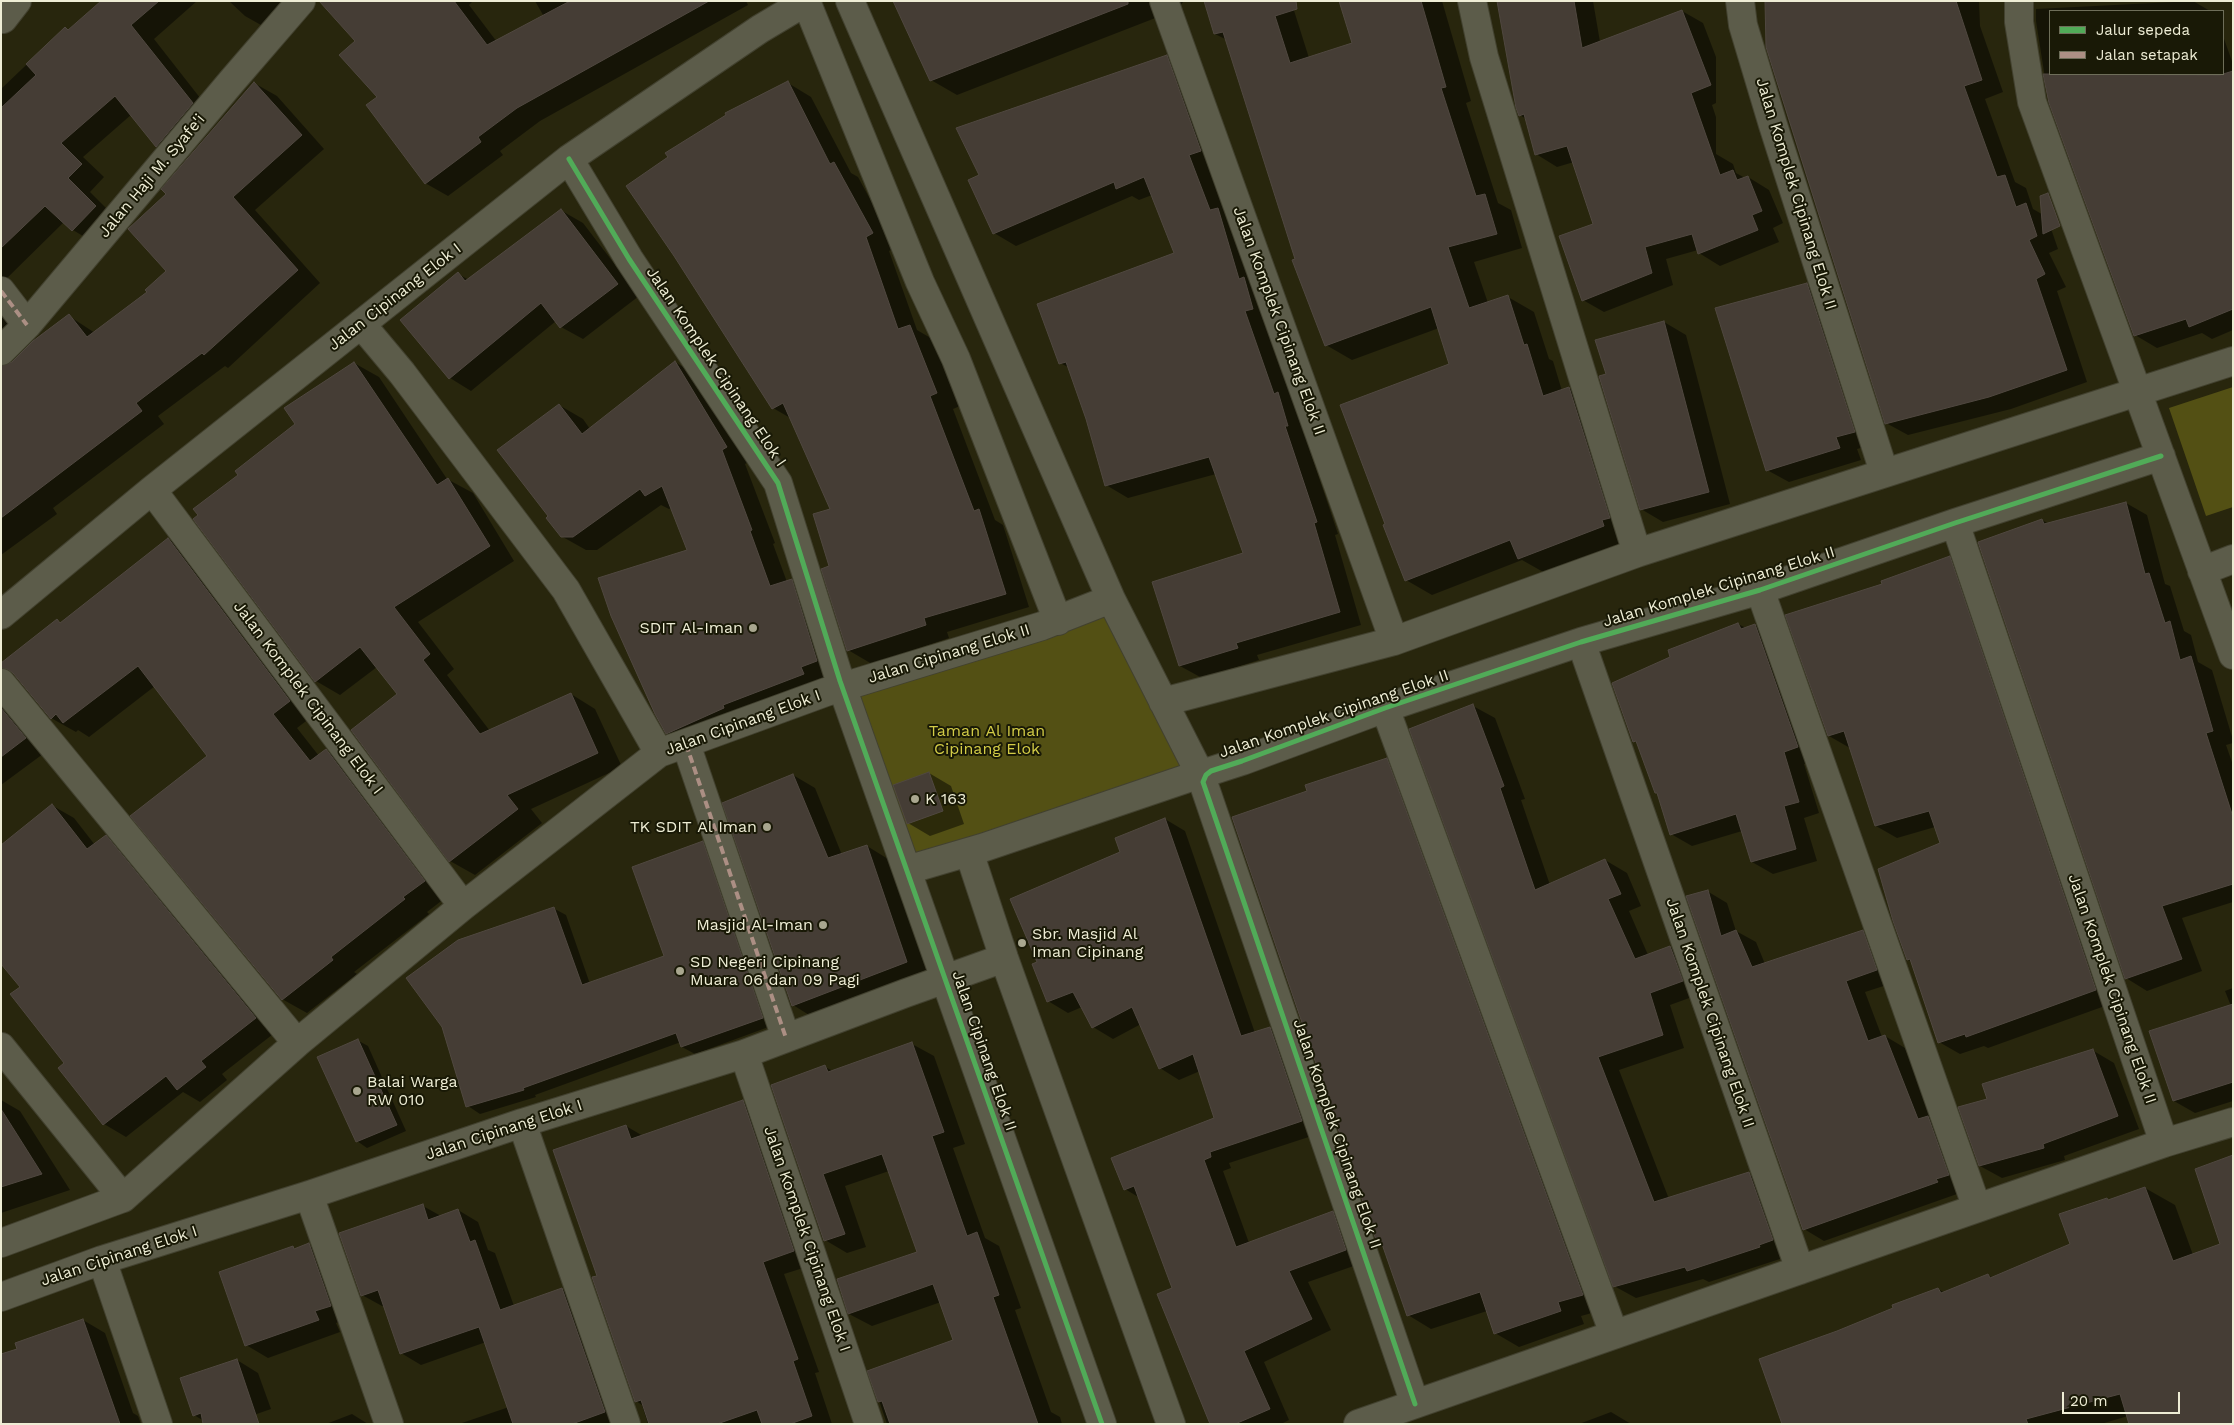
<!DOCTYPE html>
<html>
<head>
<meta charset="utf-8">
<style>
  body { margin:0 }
  #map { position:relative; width:2234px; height:1425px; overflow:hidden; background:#28260d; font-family:"Work Sans",sans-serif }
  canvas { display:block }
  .frame { position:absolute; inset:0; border:2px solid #eeedd5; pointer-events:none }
  .legend { position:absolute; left:2049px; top:10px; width:175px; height:65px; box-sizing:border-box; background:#191906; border:1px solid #6e6e59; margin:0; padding:6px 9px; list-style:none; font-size:15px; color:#eeedd5 }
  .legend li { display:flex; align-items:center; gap:10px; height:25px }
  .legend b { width:25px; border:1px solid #6e6e59 }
  .scale { position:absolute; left:2062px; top:1392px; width:118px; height:22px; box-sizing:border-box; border:2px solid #eeedd5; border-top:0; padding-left:6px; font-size:15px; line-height:18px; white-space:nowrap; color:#eeedd5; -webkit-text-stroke:4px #191906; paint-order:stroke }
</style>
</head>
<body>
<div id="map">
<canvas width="2234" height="1425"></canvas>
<div class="frame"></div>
<ul class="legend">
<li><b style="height:6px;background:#51ab58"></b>Jalur sepeda</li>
<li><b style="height:6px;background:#ac8f84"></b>Jalan setapak</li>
</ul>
<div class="scale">20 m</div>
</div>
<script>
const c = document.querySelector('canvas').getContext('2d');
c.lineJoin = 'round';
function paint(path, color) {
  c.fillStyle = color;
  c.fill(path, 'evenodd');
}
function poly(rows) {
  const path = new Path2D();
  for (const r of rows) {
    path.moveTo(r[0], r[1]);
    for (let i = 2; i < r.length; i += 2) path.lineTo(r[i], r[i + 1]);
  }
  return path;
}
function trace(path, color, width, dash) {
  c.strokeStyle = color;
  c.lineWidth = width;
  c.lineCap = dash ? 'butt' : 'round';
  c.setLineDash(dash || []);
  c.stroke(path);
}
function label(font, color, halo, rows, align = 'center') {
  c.font = font + ' "Work Sans",sans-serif';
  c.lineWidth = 4;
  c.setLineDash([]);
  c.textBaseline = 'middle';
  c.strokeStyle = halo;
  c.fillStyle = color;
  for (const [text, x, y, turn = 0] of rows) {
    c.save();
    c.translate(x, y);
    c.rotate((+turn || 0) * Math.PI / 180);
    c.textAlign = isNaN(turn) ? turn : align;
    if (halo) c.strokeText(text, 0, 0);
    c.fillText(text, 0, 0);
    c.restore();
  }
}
paint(poly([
  [2233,387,2233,507,2206,516,2169,408],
  [1114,603,1189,772,913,862,848,686]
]), '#535014');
paint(poly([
  [103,1,197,1,154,39,215,117,180,159,157,146,132,114,83,157,104,177,90,192,118,220,96,244,73,230,64,222,1,284,1,89,65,28,69,31],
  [229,1,293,1,268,29,245,16],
  [321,1,473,1,469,5,497,42,561,46,535,1,746,1,748,5,540,121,500,151,503,155,448,196,425,183,379,97,357,41],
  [894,1,1184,1,1176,10,957,95,931,80],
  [1291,1,1309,58,1353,44,1340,1,1442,1,1471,101,1466,103,1498,203,1511,210,1522,248,1474,262,1488,303,1508,297,1534,312,1549,359,1553,361,1562,391,1569,388,1595,403,1630,541,1545,573,1522,560,1432,595,1406,580,1386,525,1451,365,1439,328,1352,360,1326,345,1227,40,1215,34],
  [1499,1,1593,1,1600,42,1682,11,1703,23,1716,57,1716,103,1712,105,1716,117,1716,154,1733,164,1736,173,1745,178,1748,177,1769,190,1783,223,1773,228,1779,242,1720,266,1699,253,1698,250,1666,259,1673,285,1604,312,1583,300,1595,225,1574,162,1557,167,1536,154,1526,119,1520,115],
  [1766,1,1979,1,1980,26,2003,92,1985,99,2015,182,2026,188,2033,209,2047,217,2058,249,2049,253,2066,287,2057,291,2087,382,2011,409,1908,435,1886,423],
  [2193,1,2210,11,2050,11,2050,74,2223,74,2223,36,2233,64,2233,330,2212,339,2202,333,2157,348,2135,335,2048,97,2036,21,2036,9],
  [1167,56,1188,69,1309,438,1306,439,1338,534,1335,535,1361,625,1257,655,1259,660,1202,678,1180,666,1245,554,1216,474,1128,498,1106,485,1088,419,1070,368,1060,363,1175,254,1152,195,1139,200,1132,196,1016,246,994,233,981,175],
  [254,83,277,96,324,149,255,210,320,283,228,368,225,366,158,416,164,424,53,508,57,514,1,555,1,289,11,315,9,365,34,342,69,316,95,333,149,292,167,271,168,194],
  [788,83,811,97,851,173,858,177,896,247,889,251,917,330,934,340,960,406,953,409,995,520,1003,525,1029,607,947,632,949,638,872,664,848,650,830,567,831,510,792,419,773,408,675,255],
  [562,211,583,223,639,296,583,339,561,327,556,321,471,391,450,378,458,274,469,280],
  [1807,285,1829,297,1876,444,1857,449,1861,460,1789,482,1767,470],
  [1664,322,1686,335,1730,504,1663,522,1641,509,1608,375],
  [675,362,698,376,750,461,745,464,775,543,773,544,787,582,791,580,815,594,841,675,691,747,667,733,688,551,672,508,669,509,661,505,597,550,586,550,561,536,559,405,583,419,590,429],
  [354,363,379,377,447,479,473,493,514,561,418,622,454,669,447,675,490,731,571,694,595,709,622,767,531,809,542,823,475,875,450,861,399,694,377,667,340,695,316,681,239,475,297,425],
  [2126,503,2147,515,2165,584,2170,586,2184,631,2191,635,2198,662,2212,670,2233,740,2233,743,2226,745,2233,765,2233,902,2182,918,2202,971,2147,991,2126,978,2042,520,2049,524],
  [168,539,193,554,314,715,297,728,319,756,326,751,351,765,449,895,427,912,429,914,354,972,357,974,307,1013,282,999,209,756,155,686,89,737,78,730,76,732,51,718,16,675,4,668,57,621,61,623],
  [1950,558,1971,570,2116,1002,1988,1048,1984,1046,1960,1054,1939,1042,1913,962,1908,960,1942,844,1935,827,1897,838,1876,826,1850,748,1829,736,1884,585],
  [1738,624,1746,628,1755,625,1776,638,1819,758,1804,764,1819,813,1804,818,1817,861,1773,874,1752,862,1742,831,1692,846,1671,834,1658,794,1656,793,1638,744,1634,741,1672,658],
  [1,690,47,751,1,785],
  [1473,706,1495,718,1525,799,1521,800,1550,885,1605,860,1627,873,1641,906,1629,911,1648,955,1670,947,1691,959,1703,993,1670,1005,1684,1048,1619,1070,1669,1199,1749,1174,1771,1186,1794,1253,1780,1258,1780,1259,1709,1282,1703,1279,1636,1298,1614,1286],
  [1386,759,1410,773,1606,1309,1581,1316,1584,1324,1519,1347,1495,1333,1487,1311,1431,1329,1408,1315,1385,1248,1379,1244],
  [929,773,951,786,964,824,930,836,908,823],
  [793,775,815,788,842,855,867,846,888,859,928,974,814,1018,793,1005],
  [53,806,74,818,95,845,106,836,127,849,277,1031,222,1074,227,1080,200,1102,183,1092,126,1137,104,1124,60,1069,66,1064,21,987,1,961,1,845],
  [1165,819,1185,831,1255,1033,1270,1028,1290,1040,1321,1133,1229,1163,1231,1168,1223,1171,1249,1243,1333,1213,1353,1224,1365,1262,1308,1282,1331,1330,1264,1362,1289,1420,1281,1424,1212,1424,1173,1289,1140,1198,1125,1189,1216,1119,1200,1071,1179,1080,1160,1068,1141,1024,1113,1039,1093,1027,1082,1007,1068,1013,1048,1001,1038,963,1121,852],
  [702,843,715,850,774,1025,695,1054,682,1047,681,1042,535,1095,536,1097,480,1114,468,1106,553,908,566,915,590,984,666,957],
  [1707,891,1727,903,1736,931,1756,942,1765,964,1863,932,1883,943,1896,982,1865,992,1882,1037,1885,1036,1905,1048,1934,1120,1968,1186,1955,1190,1957,1194,1824,1241,1804,1229],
  [2233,988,2233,1101,2195,1113,2174,1101,2231,1006,2225,991],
  [357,1040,368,1046,406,1131,367,1148,357,1141],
  [912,1044,934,1056,965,1144,953,1148,985,1238,999,1246,1021,1308,1015,1310,1051,1412,1060,1417,1062,1424,887,1424,869,1371,954,1341,941,1302,872,1326,849,1314,838,1280,918,1252,889,1171,845,1186,866,1247,847,1253,825,1240,772,1085,825,1067,833,1071],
  [2092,1050,2114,1063,2139,1129,2064,1156,2065,1160,2002,1178,1980,1166,1988,1100],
  [1,1100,20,1111,70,1190,1,1213],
  [743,1102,765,1115,816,1264,784,1274,819,1372,815,1373,832,1424,648,1424,642,1405,636,1401,599,1276,626,1126,643,1136],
  [2145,1188,2175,1205,2193,1255,2222,1245,2233,1424,2128,1416,2101,1424,1784,1424,1838,1332,1938,1289,1945,1293,1988,1275,1993,1278,2072,1245,2106,1199,2110,1201],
  [423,1206,441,1216,458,1210,478,1222,488,1250,495,1253,514,1306,562,1289,582,1301,625,1424,459,1424,509,1407,486,1342,421,1365,401,1353,385,1306,382,1306,362,1295],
  [309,1245,331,1257,352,1318,336,1323,340,1332,268,1358,246,1345,292,1247,296,1249],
  [83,1320,105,1333,133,1413,138,1416,141,1424,1,1424],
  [237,1360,258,1373,271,1409,228,1424,209,1424,194,1415],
  [1611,1412,1631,1424,1579,1424],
  [352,1414,368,1424,326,1424]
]), '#0007');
const building = poly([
  [101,1,159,1,131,25,193,103,156,147,115,96,61,143,82,164,68,178,96,206,72,231,45,206,1,248,1,108,36,75,26,64,65,27,68,30,101,1],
  [319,1,454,1,487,45,570,1,709,1,517,108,478,137,481,142,425,184,366,105,377,97,339,55,355,41,319,1],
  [893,1,1128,1,1128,4,930,81,893,1],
  [1204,1,1296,1,1297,9,1275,16,1290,63,1352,43,1339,1,1421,1,1446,87,1441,88,1476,196,1485,194,1497,234,1448,247,1469,308,1508,295,1524,345,1527,344,1543,396,1569,387,1610,518,1602,520,1604,526,1518,559,1510,540,1405,581,1383,525,1385,524,1340,405,1449,364,1431,307,1325,346,1292,260,1295,259,1223,32,1214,34,1204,1],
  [1497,1,1574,1,1582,48,1682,10,1711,85,1691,93,1720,175,1733,170,1737,180,1748,176,1762,211,1752,215,1758,230,1698,254,1692,234,1645,247,1652,273,1582,301,1559,236,1593,224,1567,146,1535,155,1524,114,1519,116,1516,108,1497,1],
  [1765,1,1956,1,1982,80,1964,86,1997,177,2005,175,2016,207,2026,203,2037,236,2029,240,2045,274,2036,279,2067,370,1989,397,1885,424,1766,47,1765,1],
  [1167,55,1201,151,1189,155,1210,210,1218,208,1239,279,1244,277,1253,309,1245,311,1274,394,1278,392,1288,426,1285,426,1317,522,1314,523,1340,612,1236,643,1238,648,1179,666,1152,582,1243,553,1209,457,1105,486,1086,419,1066,362,1059,364,1037,304,1174,253,1144,177,1116,189,1114,182,993,234,968,180,979,175,956,128,1167,55],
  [2233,71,2233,309,2189,327,2186,319,2134,336,2049,103,2043,74,2220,75,2233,71],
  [788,81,830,164,834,162,873,233,866,237,898,329,910,325,937,393,930,396,974,511,979,509,1006,594,924,618,926,625,847,651,821,569,829,566,813,514,830,509,783,403,772,409,674,256,626,186,668,157,665,153,726,115,725,113,788,81],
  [254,82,302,135,233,197,298,270,204,355,202,353,136,403,142,411,1,518,1,366,12,362,33,341,69,314,87,337,147,292,145,290,166,271,128,229,166,194,161,189,254,82],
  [2048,193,2060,226,2043,234,2040,196,2048,193],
  [561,209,618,284,560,328,541,303,449,379,400,320,458,272,465,281,561,209],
  [1807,283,1855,432,1836,437,1840,448,1766,471,1715,308,1807,283],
  [1664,321,1709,492,1640,510,1599,376,1606,374,1595,340,1664,321],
  [675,361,727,447,722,450,752,530,750,531,770,586,792,579,817,661,801,667,804,674,723,705,724,708,666,734,655,714,611,616,598,578,687,550,662,486,645,496,640,489,573,537,561,537,546,518,548,516,497,450,559,404,582,434,675,361],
  [354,362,437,485,448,478,490,546,394,607,430,654,423,660,480,734,571,693,598,753,507,795,518,809,449,862,351,730,397,694,360,647,315,682,193,519,198,515,193,509,238,475,235,471,295,424,284,408,354,362],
  [2126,502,2145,574,2149,573,2165,623,2170,621,2180,660,2191,656,2213,731,2206,733,2233,817,2233,884,2162,906,2182,959,2125,979,1978,542,2042,519,2044,524,2126,502],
  [168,538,290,701,273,714,310,761,326,749,425,881,403,897,405,899,331,957,333,960,282,1000,130,816,207,756,138,666,63,723,56,714,51,719,13,673,7,669,1,668,1,663,57,619,60,623,168,538],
  [1950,556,2096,990,1966,1037,1965,1034,1938,1043,1910,959,1907,960,1893,921,1878,869,1940,843,1929,811,1875,826,1844,731,1828,736,1785,615,1882,584,1881,581,1950,556],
  [1738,623,1741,629,1755,624,1798,747,1784,752,1799,802,1784,806,1796,849,1751,862,1736,814,1670,835,1657,793,1655,793,1636,741,1633,742,1612,683,1670,657,1668,650,1738,623],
  [1473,704,1504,786,1500,788,1535,890,1605,859,1621,894,1608,899,1635,959,1670,946,1683,981,1650,993,1663,1035,1598,1057,1654,1202,1749,1172,1773,1240,1759,1245,1760,1247,1687,1271,1685,1267,1613,1287,1409,729,1473,704],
  [1,708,26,738,1,757,1,708],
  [1387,758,1583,1295,1558,1302,1561,1311,1494,1334,1480,1292,1407,1316,1382,1244,1378,1245,1376,1240,1232,817,1307,791,1305,785,1387,758],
  [929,772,943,811,907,824,893,785,929,772],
  [793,774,828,858,867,845,907,962,792,1006,722,803,793,774],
  [52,804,87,849,106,835,256,1018,201,1061,206,1067,177,1090,166,1076,103,1125,58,1068,64,1063,10,994,20,987,1,964,1,845,52,804],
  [1165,818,1241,1036,1270,1027,1302,1121,1210,1152,1211,1157,1204,1160,1236,1247,1333,1211,1346,1250,1289,1271,1312,1319,1244,1351,1270,1409,1235,1424,1210,1424,1157,1294,1172,1288,1134,1186,1124,1190,1111,1158,1214,1118,1193,1054,1159,1069,1132,1007,1092,1028,1073,992,1047,1002,1032,964,1037,962,1010,899,1120,852,1115,838,1165,818],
  [703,841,763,1018,681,1047,676,1033,523,1088,524,1090,466,1107,442,1027,406,978,458,940,554,907,582,985,664,956,632,867,703,841],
  [1708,890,1721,936,1736,930,1752,967,1863,930,1877,970,1846,981,1868,1041,1885,1035,1918,1119,1928,1116,1949,1175,1936,1179,1938,1182,1803,1230,1686,896,1708,890],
  [2233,1004,2233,1082,2173,1101,2149,1031,2233,1004],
  [358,1039,397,1125,356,1142,317,1057,358,1039],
  [912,1042,944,1132,932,1136,967,1236,977,1232,999,1295,993,1297,1038,1424,890,1424,882,1401,878,1402,867,1371,953,1340,933,1284,848,1314,837,1279,917,1252,882,1154,823,1174,845,1234,824,1241,771,1085,825,1065,828,1072,912,1042],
  [2093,1049,2118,1116,2043,1144,2044,1148,1979,1166,1958,1107,1987,1099,1982,1084,2093,1049],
  [743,1100,794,1251,763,1262,798,1359,793,1361,812,1416,790,1424,762,1424,757,1410,717,1424,649,1424,641,1400,635,1402,592,1277,597,1276,553,1150,626,1125,631,1139,743,1100],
  [1,1109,42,1174,1,1187,1,1109],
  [2233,1155,2233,1424,2129,1424,2120,1394,2026,1419,2028,1424,1782,1424,1759,1359,1837,1331,1893,1308,1892,1305,1938,1288,1941,1293,1988,1274,1990,1278,2070,1244,2059,1214,2107,1198,2108,1200,2145,1187,2173,1261,2220,1244,2195,1169,2233,1155],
  [423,1204,428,1220,458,1209,470,1242,475,1240,500,1310,562,1288,605,1412,572,1424,513,1424,479,1327,400,1354,378,1290,361,1296,339,1233,423,1204],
  [309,1243,331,1306,315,1311,319,1320,245,1346,219,1272,293,1246,294,1249,309,1243],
  [83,1319,120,1424,1,1424,1,1354,17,1349,15,1343,83,1319],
  [237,1359,259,1424,203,1424,201,1413,193,1416,180,1378,237,1359]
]);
paint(building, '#453d35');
trace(building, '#504840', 1);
const street = poly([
  [806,1,920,282,956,359,1058,621],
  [850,1,1111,599,1200,774],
  [1164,1,1394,641],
  [1472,1,1484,57,1637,553],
  [1740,1,1743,25,1773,125,1884,472],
  [2019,1,2019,22,2032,102,2233,655],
  [3,19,17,1],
  [569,159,629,259,778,483,840,681,1102,1424],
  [1,291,27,325],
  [361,324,402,373,566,590,659,753],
  [1,351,27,325,232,81,301,1],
  [152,490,463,906],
  [1955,523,2164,1143],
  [2202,571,2233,559],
  [1760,590,1977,1208],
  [1,615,152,490,569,159,760,29,807,1],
  [1581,642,1800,1270],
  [1,683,297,1043],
  [1163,702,1394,641,1637,553,2233,361],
  [1385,708,1614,1334],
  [686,744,786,1038],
  [969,852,1004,958,1171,1424],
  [907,870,982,848,1200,774,1206,775],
  [1,1047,123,1198],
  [744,1054,869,1424],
  [522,1123,626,1424],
  [309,1195,389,1424],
  [1,1243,123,1198,297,1043,463,906,659,753,826,692,1042,626,1111,599],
  [102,1260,158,1424],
  [1,1297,102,1260,309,1195,522,1123,744,1054,906,993,1004,958],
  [1415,1404,1203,782,1206,775,1211,771,1242,761,1385,708,1581,642,1760,590,1955,523,2161,456],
  [1358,1424,2164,1143,2233,1122]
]);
trace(street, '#42412f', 30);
trace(street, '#5c5c4a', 28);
trace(poly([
  [1,291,27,325],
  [686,744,786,1038]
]), '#ac8f84', 4, [8, 4]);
trace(poly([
  [569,159,629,259,778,483,840,681,1102,1424],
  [1415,1404,1203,782,1206,775,1211,771,1242,761,1385,708,1581,642,1760,590,1955,523,2161,456]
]), '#51ab58', 5);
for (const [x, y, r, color] of [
  [753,628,5,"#a9a78f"],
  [915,799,5,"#a9a78f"],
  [767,827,5,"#a9a78f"],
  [823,925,5,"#a9a78f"],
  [1022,943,5,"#a9a78f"],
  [680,971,5,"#a9a78f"],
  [357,1091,5,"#a9a78f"]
]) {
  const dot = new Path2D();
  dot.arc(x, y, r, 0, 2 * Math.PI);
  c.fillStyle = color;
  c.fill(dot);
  trace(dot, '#191906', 2);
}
label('16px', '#eeedd5', '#191906', [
  ["Jalan Haji M. Syafe'i",152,176,-50],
  ["Jalan Komplek Cipinang Elok II",1796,194,73],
  ["Jalan Cipinang Elok I",395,297,-38],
  ["Jalan Komplek Cipinang Elok II",1279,321,70],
  ["Jalan Komplek Cipinang Elok I",716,367,56],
  ["Jalan Komplek Cipinang Elok II",1719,587,-17],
  ["Jalan Cipinang Elok II",949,654,-17],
  ["Jalan Komplek Cipinang Elok I",308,698,53],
  ["Jalan Komplek Cipinang Elok II",1334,714,-19],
  ["Jalan Cipinang Elok I",743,723,-20],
  ["Jalan Komplek Cipinang Elok II",2112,989,71],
  ["Jalan Komplek Cipinang Elok II",1710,1013,71],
  ["Jalan Cipinang Elok II",984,1051,71],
  ["Jalan Cipinang Elok I",504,1130,-18],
  ["Jalan Komplek Cipinang Elok II",1337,1134,71],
  ["Jalan Komplek Cipinang Elok I",807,1239,71],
  ["Jalan Cipinang Elok I",119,1256,-18]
]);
label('16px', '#eeedd5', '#191906', [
  ["SDIT Al-Iman",743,628,"right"],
  ["K 163",925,799],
  ["TK SDIT Al Iman",757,827,"right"],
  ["Masjid Al-Iman",813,925,"right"],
  ["Sbr. Masjid Al",1032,934],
  ["Iman Cipinang",1032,952],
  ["SD Negeri Cipinang",690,962],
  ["Muara 06 dan 09 Pagi",690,980],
  ["Balai Warga",367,1082],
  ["RW 010",367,1100]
], 'left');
label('16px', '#d3cc47', '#191906', [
  ["Taman Al Iman",987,731],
  ["Cipinang Elok",987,749]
]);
</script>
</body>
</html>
